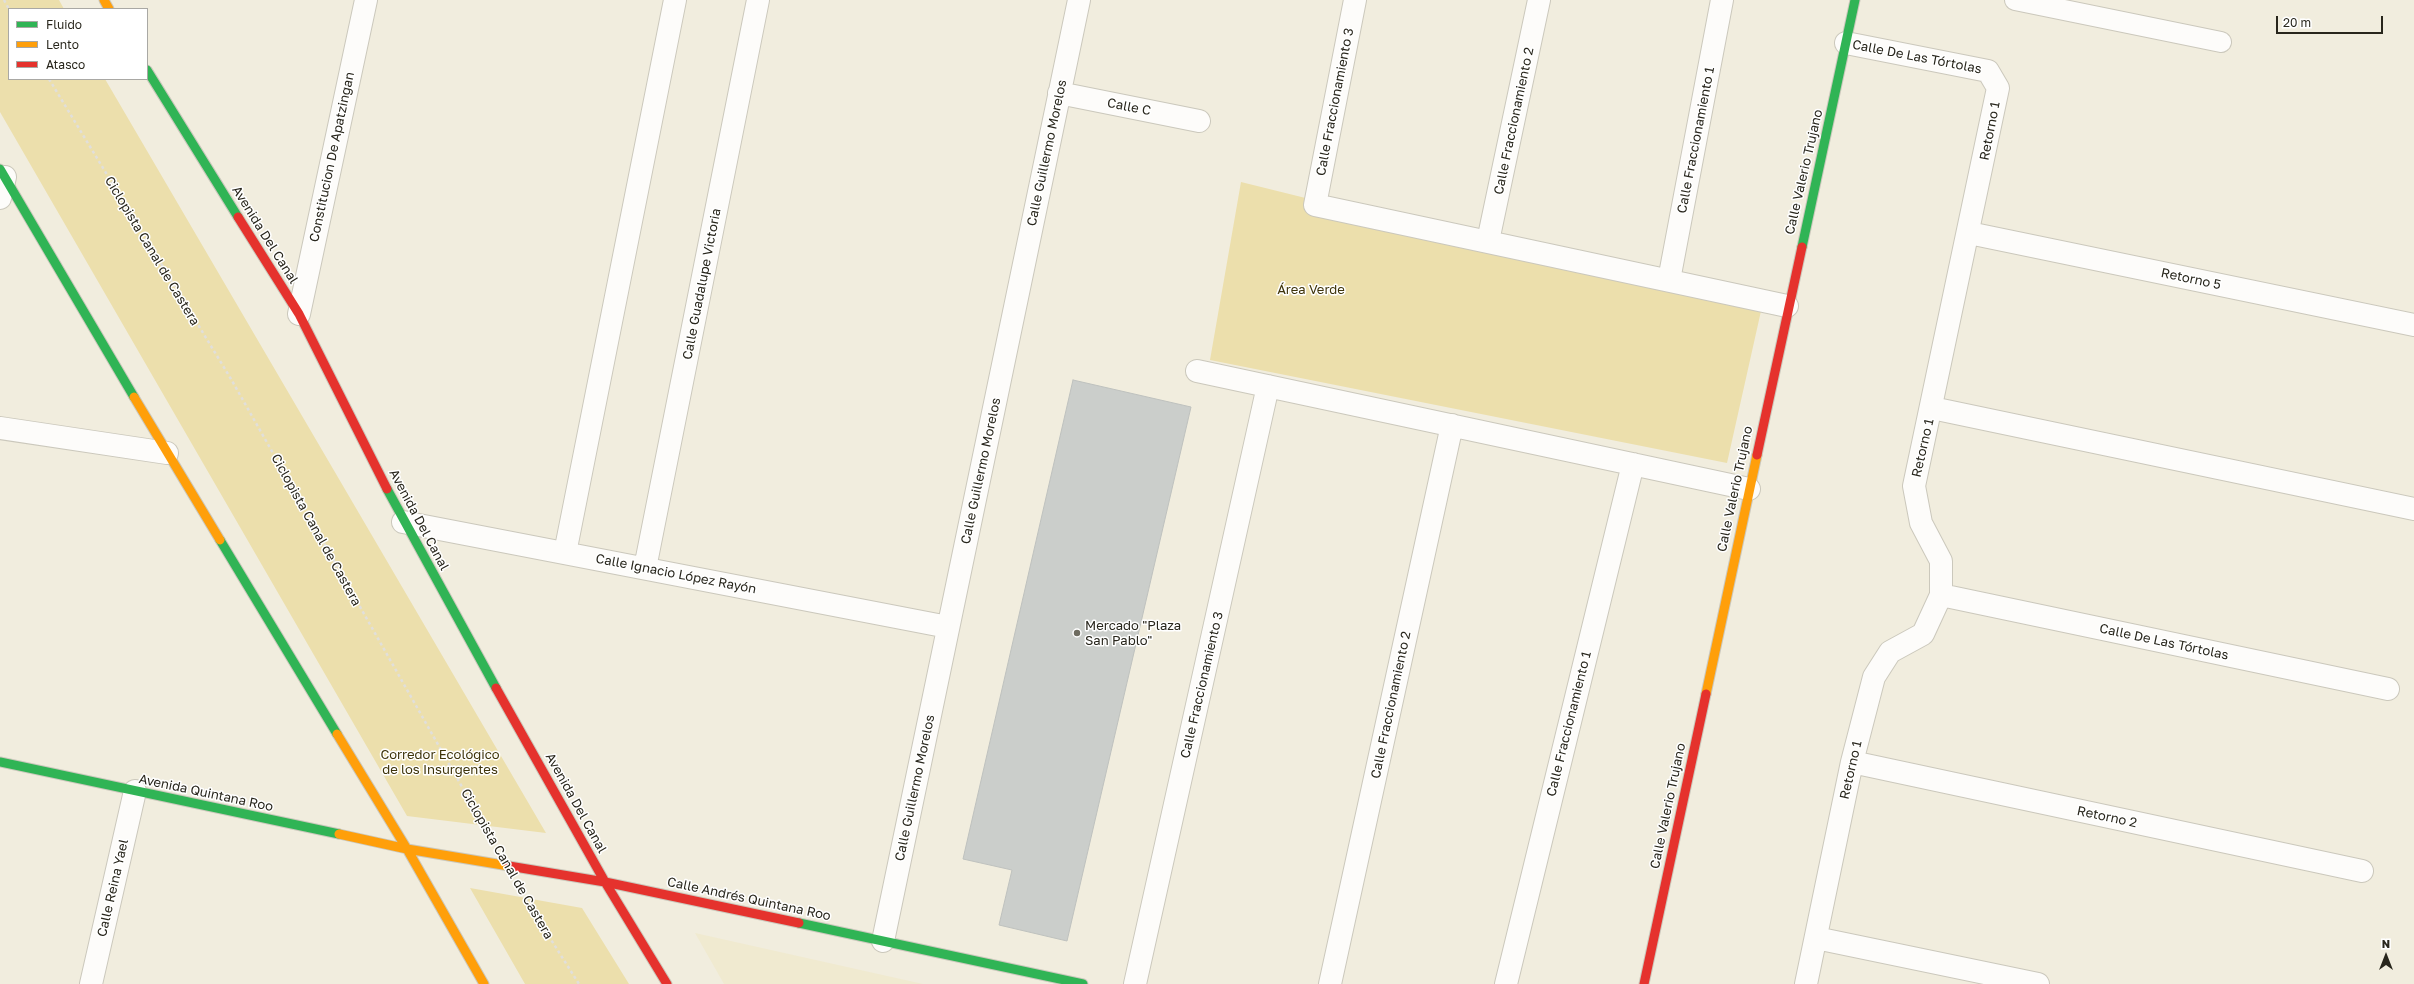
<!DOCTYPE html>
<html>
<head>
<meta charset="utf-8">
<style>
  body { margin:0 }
  #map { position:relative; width:2414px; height:984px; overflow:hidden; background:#f1edde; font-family:"Golos Text",sans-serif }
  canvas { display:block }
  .legend { position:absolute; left:8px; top:8px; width:140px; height:72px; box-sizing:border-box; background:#fff; border:1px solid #a9a8a4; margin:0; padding:5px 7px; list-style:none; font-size:12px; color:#28261c }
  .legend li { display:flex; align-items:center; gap:8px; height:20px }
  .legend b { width:20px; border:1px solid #a9a8a4 }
  .north { position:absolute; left:2366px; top:936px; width:40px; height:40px; -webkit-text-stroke:3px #fff; paint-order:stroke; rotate:0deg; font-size:11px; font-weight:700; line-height:16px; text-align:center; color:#28261c }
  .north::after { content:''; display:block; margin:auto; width:14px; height:18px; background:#28261c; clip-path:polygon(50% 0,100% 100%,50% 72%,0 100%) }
  .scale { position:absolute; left:2276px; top:16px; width:107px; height:18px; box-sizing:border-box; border:2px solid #28261c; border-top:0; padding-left:5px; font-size:12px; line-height:14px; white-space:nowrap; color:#28261c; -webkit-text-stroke:3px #fff; paint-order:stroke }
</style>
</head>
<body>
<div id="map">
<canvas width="2414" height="984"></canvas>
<ul class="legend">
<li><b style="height:5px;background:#30b455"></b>Fluido</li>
<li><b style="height:5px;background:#ff9f0a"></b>Lento</li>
<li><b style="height:5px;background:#e5322d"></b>Atasco</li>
</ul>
<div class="north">N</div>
<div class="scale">20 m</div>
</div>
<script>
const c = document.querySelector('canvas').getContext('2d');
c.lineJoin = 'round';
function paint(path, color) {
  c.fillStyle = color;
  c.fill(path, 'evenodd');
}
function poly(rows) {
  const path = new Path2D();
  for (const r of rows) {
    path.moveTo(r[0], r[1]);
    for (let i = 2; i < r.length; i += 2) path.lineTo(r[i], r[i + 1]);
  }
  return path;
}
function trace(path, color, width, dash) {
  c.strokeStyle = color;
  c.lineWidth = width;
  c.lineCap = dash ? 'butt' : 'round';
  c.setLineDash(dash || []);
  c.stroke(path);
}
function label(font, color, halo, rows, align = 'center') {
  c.font = font + ' "Golos Text",sans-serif';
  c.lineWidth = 3;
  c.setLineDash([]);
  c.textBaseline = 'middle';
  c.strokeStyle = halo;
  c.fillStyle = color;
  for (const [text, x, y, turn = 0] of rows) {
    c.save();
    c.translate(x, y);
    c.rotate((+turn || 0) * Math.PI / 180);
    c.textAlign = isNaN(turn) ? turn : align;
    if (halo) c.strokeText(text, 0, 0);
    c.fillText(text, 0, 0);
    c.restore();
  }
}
paint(poly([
  [695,933,923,984,724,984]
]), '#f0ead0');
paint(poly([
  [0,0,59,0,64,9,9,9,9,79,105,79,546,833,407,816,0,112],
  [1241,182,1761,311,1727,463,1210,360],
  [470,888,582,908,629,984,525,984]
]), '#ecdfac');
const building = poly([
  [1073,380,1191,407,1067,941,999,925,1012,870,963,859,1073,380]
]);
paint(building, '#cbcecb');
trace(building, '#bec1be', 1);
const lane = poly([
  [2015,0,2221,42]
]);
const street = poly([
  [1355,0,1315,205,1787,306],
  [1059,93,1199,121],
  [0,198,5,177],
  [1969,233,2414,325],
  [1488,241,1539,0],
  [1669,280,1722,0],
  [299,314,366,0],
  [1197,371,1749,489],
  [1932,408,2414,509],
  [0,428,167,453],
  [403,522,948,627],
  [565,553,675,0],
  [645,568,758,0],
  [1941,595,2388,689],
  [1852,762,2362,871],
  [1816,938,2038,984],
  [883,941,1079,0],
  [91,984,135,791],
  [1135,984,1268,386],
  [1330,984,1452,425],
  [1506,984,1633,464],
  [1806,984,1852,762,1874,677,1890,652,1923,634,1941,595,1941,561,1921,523,1914,486,1998,88,1988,71,1846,43]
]);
const fast = poly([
  [147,70,238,217],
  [0,169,134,397],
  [1802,247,1855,0],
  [387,489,496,688],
  [220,540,337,734],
  [0,762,339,834],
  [799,923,1083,984]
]);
const slow = poly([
  [104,0,109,9],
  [134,397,220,540],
  [1706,694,1757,455],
  [337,734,407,849,484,984],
  [339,834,407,849,509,866]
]);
const jam = poly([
  [238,217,299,314,387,489],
  [1757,455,1802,247],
  [496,688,605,882,667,984],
  [509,866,605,882,799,923],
  [1644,984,1706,694]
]);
trace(lane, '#cbc8bc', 22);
trace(street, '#cbc8bc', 24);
trace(fast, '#cbc8bc', 11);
trace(slow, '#cbc8bc', 11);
trace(jam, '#cbc8bc', 11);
trace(poly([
  [4,0,9,9],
  [49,79,231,379,487,831],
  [526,900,579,984]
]), '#e1dfdb', 2.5, [3, 3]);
trace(lane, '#fdfcfa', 20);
trace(street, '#fdfcfa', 22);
trace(fast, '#30b455', 9);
trace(slow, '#ff9f0a', 9);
trace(jam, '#e5322d', 9);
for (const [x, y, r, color] of [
  [1077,633,4,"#6e6c60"]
]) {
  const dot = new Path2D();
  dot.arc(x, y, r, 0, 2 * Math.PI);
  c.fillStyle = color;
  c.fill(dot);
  trace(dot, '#fff', 1.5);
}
label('13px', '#28261c', '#fff', [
  ["Calle De Las Tórtolas",1917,57,11],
  ["Calle Fraccionamiento 3",1335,102,-79],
  ["Calle C",1129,107,11],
  ["Calle Fraccionamiento 2",1514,121,-78],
  ["Retorno 1",1990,131,-79],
  ["Calle Fraccionamiento 1",1696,140,-79],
  ["Calle Guillermo Morelos",1047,153,-78],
  ["Constitucion De Apatzingan",332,157,-78],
  ["Calle Valerio Trujano",1804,172,-77],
  ["Avenida Del Canal",265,235,58],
  ["Ciclopista Canal de Castera",152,251,59],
  ["Retorno 5",2191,279,12],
  ["Calle Guadalupe Victoria",702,284,-79],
  ["Retorno 1",1923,448,-77],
  ["Calle Guillermo Morelos",981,471,-78],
  ["Calle Valerio Trujano",1735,489,-78],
  ["Avenida Del Canal",419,520,62],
  ["Ciclopista Canal de Castera",316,530,61],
  ["Calle Ignacio López Rayón",676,574,11],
  ["Calle De Las Tórtolas",2164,642,12],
  ["Calle Fraccionamiento 3",1202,685,-77],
  ["Calle Fraccionamiento 2",1391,705,-78],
  ["Calle Fraccionamiento 1",1569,724,-76],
  ["Retorno 1",1851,770,-77],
  ["Calle Guillermo Morelos",915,788,-78],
  ["Avenida Quintana Roo",206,793,12],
  ["Avenida Del Canal",576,803,61],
  ["Calle Valerio Trujano",1668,806,-78],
  ["Retorno 2",2107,817,12],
  ["Ciclopista Canal de Castera",507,864,60],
  ["Calle Reina Yael",113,888,-77],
  ["Calle Andrés Quintana Roo",749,899,12]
]);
label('13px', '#3e340a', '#fff', [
  ["Área Verde",1311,290],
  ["Corredor Ecológico",440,755],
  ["de los Insurgentes",440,770]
]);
label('13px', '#28261c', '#fff', [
  ["Mercado \"Plaza",1085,626],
  ["San Pablo\"",1085,641]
], 'left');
</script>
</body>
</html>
